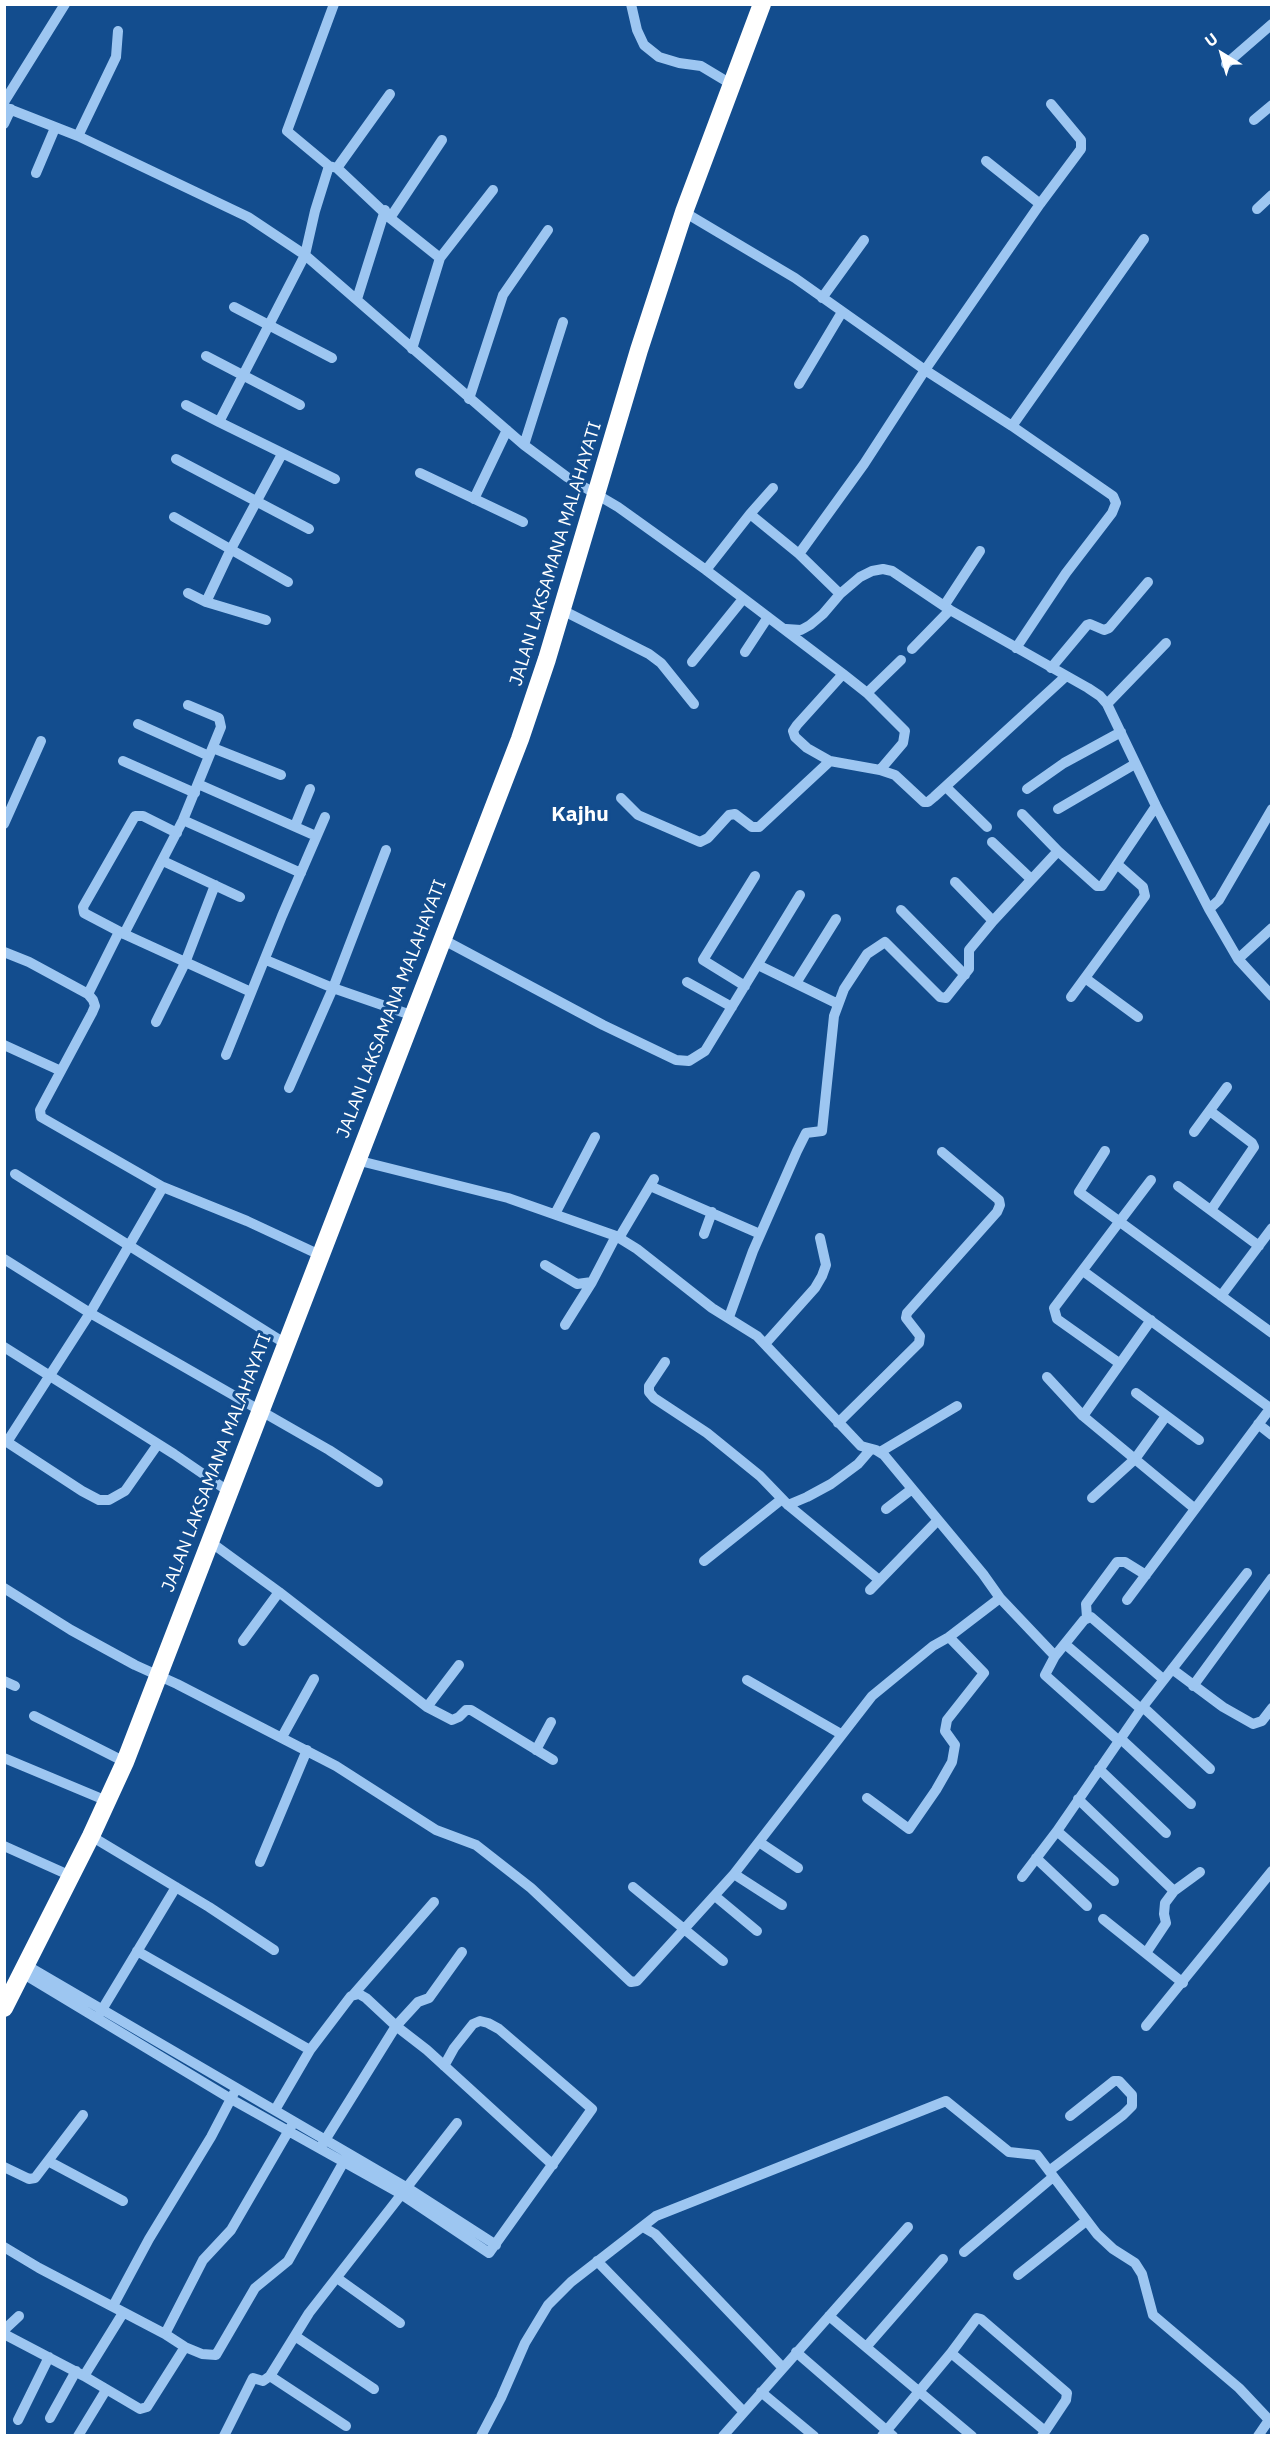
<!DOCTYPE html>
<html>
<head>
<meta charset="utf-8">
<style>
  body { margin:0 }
  #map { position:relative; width:1276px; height:2440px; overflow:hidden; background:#134d8e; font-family:"IBM Plex Sans",sans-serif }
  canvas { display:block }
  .frame { position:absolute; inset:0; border:6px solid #fff; pointer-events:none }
  .north { position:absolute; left:1192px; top:24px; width:60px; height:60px; -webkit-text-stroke:4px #134d8e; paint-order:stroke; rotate:323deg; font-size:16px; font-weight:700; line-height:24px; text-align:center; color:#fff }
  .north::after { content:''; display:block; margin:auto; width:21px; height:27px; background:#fff; clip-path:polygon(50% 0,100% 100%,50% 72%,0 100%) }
</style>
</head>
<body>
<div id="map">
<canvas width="1276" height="2440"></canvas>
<div class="frame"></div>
<div class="north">U</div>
</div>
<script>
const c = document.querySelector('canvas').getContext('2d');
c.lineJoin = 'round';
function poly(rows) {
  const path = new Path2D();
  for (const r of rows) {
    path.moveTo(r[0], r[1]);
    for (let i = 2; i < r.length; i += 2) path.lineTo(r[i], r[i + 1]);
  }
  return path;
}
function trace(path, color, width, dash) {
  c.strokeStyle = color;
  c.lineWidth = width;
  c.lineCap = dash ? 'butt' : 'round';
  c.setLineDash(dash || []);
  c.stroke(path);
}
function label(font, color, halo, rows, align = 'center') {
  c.font = font + ' "IBM Plex Sans",sans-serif';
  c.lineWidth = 6;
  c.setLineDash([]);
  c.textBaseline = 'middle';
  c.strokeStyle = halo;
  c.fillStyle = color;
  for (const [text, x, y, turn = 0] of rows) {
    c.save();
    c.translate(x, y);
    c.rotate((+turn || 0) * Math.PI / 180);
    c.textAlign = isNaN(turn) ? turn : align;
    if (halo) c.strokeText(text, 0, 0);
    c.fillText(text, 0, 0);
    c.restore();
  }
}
trace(poly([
  [334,4,287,131,329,166,337,168,390,218,440,258],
  [631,4,637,30,644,45,659,57,679,63,701,66,731,84],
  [1226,64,1272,24],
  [4,102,65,4],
  [4,107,78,136,248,217,305,255,524,445,567,477,618,507,706,570,843,674],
  [1254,120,1272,105],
  [4,124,11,109],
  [78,136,116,57,118,31],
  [986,161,1040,204],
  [329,166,315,211,305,255,219,422,335,479],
  [337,168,390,94],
  [36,173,55,128],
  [1257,209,1272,195],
  [684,212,795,278,925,370,1012,426,1113,496,1116,503,1112,513,1066,573,1016,648],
  [390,218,442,140],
  [822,298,864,240],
  [357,299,385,210],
  [234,307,332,358],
  [412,349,440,258,493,190],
  [206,356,300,405],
  [799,384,842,312],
  [469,399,503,295,548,230],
  [186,405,219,422],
  [1012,426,1144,239],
  [524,445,563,322],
  [176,459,309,529],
  [420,473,523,522],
  [474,499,507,430],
  [750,514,773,488],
  [174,517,288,582],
  [799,554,864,464,925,370,1040,204,1081,149,1081,140,1051,104],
  [706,570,750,514,799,554,840,594],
  [188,593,206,602,266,620],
  [206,602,231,549,282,454],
  [944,606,980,551],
  [562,610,649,654,661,663,694,704],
  [786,629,801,630,810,625,823,614,840,594,860,577,872,571,883,569,892,571,950,610,1088,688,1100,696,1107,704,1156,806,1209,909,1238,959,1272,996],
  [912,649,950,610],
  [745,652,768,617],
  [692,662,743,599],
  [1051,668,1087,625,1090,624,1104,630,1109,628,1148,582],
  [867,693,901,660],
  [1107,704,1166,643],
  [138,724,209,756],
  [213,748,281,775],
  [123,761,195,793],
  [880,770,903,743,905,731,867,693,843,674,797,725,793,731,795,737,807,748,830,761,880,770,895,775,924,802,928,802,934,797,1065,677],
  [198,784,316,836],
  [946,787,987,827],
  [1027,789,1064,763,1121,732],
  [621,798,638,815,700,842,708,838,729,815,735,814,752,827,759,827,830,761],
  [1058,809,1135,764],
  [1022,814,1058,851],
  [183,820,301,873],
  [4,824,41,741],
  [295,826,310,789],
  [177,833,143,816,135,816,83,907,84,913,124,934,251,992],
  [992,842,1031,879],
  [163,861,240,897],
  [955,882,993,921],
  [1209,909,1219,900,1272,809],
  [901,910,965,975],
  [124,934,183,820,221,727,219,718,188,705],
  [442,939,603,1025,676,1060,689,1061,705,1051,800,895],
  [4,952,29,962,88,994,93,1000,95,1006,92,1013,40,1110,41,1117,163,1187,247,1221,320,1255],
  [1238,959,1272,928],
  [266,960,333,988,411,1015],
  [758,965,838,1004],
  [1085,978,1138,1017],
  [687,982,732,1007],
  [796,983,836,919],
  [745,986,703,960,755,876],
  [88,994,119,932],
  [1071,997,1145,896,1143,887,1117,864],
  [156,1022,185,963,215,885],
  [4,1045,61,1071],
  [226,1055,282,916,325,817],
  [289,1088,333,988,386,850],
  [1210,1111,1252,1143,1254,1147,1211,1210],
  [1194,1132,1227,1087],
  [1105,1151,1079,1192,1272,1333],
  [356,1160,508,1198,616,1236,637,1249,712,1308,757,1336,861,1446,876,1450,884,1455,983,1574,1000,1598,1055,1656],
  [15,1174,286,1344],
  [650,1186,760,1234],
  [1178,1186,1259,1246],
  [555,1214,595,1137],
  [704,1234,712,1212],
  [619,1238,654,1179],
  [4,1259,90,1313,329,1450,378,1482],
  [545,1265,577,1284,592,1282],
  [1083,1271,1270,1408],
  [1221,1296,1272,1228],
  [729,1317,753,1251,797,1151,806,1133,822,1131,834,1016,844,989,867,954,885,942,940,997,946,998,969,969,969,950,993,921,1058,851,1097,886,1102,886,1156,806],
  [565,1325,592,1282,616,1236],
  [765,1344,815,1288,822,1276,826,1265,820,1238],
  [4,1347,174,1454,228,1491],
  [665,1362,649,1386,649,1392,654,1398,707,1433,760,1476,788,1505,878,1579],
  [1119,1363,1057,1319,1054,1308,1151,1180],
  [1047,1377,1083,1416,1194,1508],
  [1136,1393,1199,1440],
  [1083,1416,1151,1320],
  [838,1423,919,1343,920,1336,906,1318,907,1313,997,1212,1000,1205,999,1200,942,1152],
  [1258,1424,1272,1435],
  [4,1440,82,1491,99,1500,109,1500,125,1491,158,1444],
  [7,1442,90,1313,163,1187],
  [880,1452,957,1406],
  [1092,1498,1135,1459,1166,1416],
  [788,1505,807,1497,831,1484,858,1464,871,1449],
  [886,1509,912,1489],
  [209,1541,279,1592,243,1641],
  [704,1561,782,1499],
  [4,1588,71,1630,135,1665,177,1684,336,1766,436,1830,476,1845,531,1888,631,1982,637,1981,734,1874,872,1696,933,1646,949,1637,1000,1598],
  [870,1590,938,1520],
  [279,1592,427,1707,452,1720,459,1717,466,1710,471,1710,553,1760],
  [1127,1600,1272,1406],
  [1087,1617,1086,1604,1117,1562,1125,1562,1146,1575],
  [1065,1644,1141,1709],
  [1172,1669,1223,1707,1253,1724,1262,1721,1272,1708],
  [747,1680,841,1734],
  [4,1681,15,1686],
  [1193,1686,1272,1578],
  [427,1707,459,1665],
  [1143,1707,1210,1769],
  [34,1716,125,1762],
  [282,1737,314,1679],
  [1121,1739,1191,1804],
  [1119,1741,1045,1675,1055,1656,1084,1620,1091,1617,1163,1679],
  [536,1750,551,1722],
  [4,1758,107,1801],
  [1099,1769,1166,1833],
  [867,1798,909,1829,936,1790,952,1762,955,1745,945,1731,947,1720,984,1673,949,1637],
  [1078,1799,1174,1891],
  [1057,1831,1114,1881],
  [91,1836,209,1907,274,1950],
  [759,1842,798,1868],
  [4,1846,71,1876],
  [1036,1858,1087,1906],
  [260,1862,307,1750],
  [734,1874,782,1905],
  [1022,1877,1057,1831,1141,1709,1247,1573],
  [633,1887,723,1961],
  [715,1896,757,1931],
  [1103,1919,1183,1983],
  [137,1951,310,2050],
  [1146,1953,1166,1923,1164,1914,1165,1903,1174,1891,1200,1872],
  [26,1965,406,2187,496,2245],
  [22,1973,231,2099,401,2194,489,2253,592,2109,499,2029,488,2023,480,2021,473,2024,454,2048,444,2066],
  [353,1995,434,1902],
  [100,2013,176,1887],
  [1146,2026,1272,1871],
  [275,2110,310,2050,351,1996,359,1994,366,1998,396,2026,427,2050,553,2165],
  [322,2145,396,2026,418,2002,429,1998,462,1952],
  [48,2161,123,2201],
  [4,2167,29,2179,35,2178,83,2115],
  [1049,2171,1123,2115,1132,2106,1132,2095,1119,2081,1114,2081,1070,2116],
  [643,2227,655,2234,782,2367],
  [4,2247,39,2268,165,2334,185,2347,202,2354,216,2355,255,2288,288,2261,347,2156],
  [964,2252,1053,2177],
  [597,2261,743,2411],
  [1018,2275,1086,2221],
  [337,2278,400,2323],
  [113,2306,149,2239,211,2137,234,2093],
  [829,2316,972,2436],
  [4,2330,19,2316],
  [4,2334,84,2376,140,2409,147,2407,185,2347],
  [165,2334,203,2260,231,2230,292,2125],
  [295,2336,374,2389],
  [867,2346,943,2259],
  [796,2352,893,2436],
  [951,2353,1045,2431],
  [84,2376,123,2313],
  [270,2376,346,2426],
  [761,2392,814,2436],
  [50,2418,76,2371],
  [18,2420,49,2357],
  [78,2436,106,2390],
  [224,2436,253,2378,263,2381,270,2376,309,2313,457,2123],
  [481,2436,501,2398,525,2343,548,2305,571,2282,656,2216,946,2101,1009,2152,1037,2155,1097,2234,1113,2249,1135,2263,1142,2274,1153,2315,1239,2388,1272,2423],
  [723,2436,908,2227],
  [882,2436,951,2353,977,2318,981,2319,1067,2393,1066,2400,1042,2436],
  [1258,2436,1269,2420]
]), '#9dc6f1', 10);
trace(poly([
  [4,2008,91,1836,125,1762,520,739,547,659,639,350,684,212,762,4]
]), '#fff', 18);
label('18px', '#fff', '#134d8e', [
  ["JALAN LAKSAMANA MALAHAYATI",556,554,-73],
  ["JALAN LAKSAMANA MALAHAYATI",392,1009,-69],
  ["JALAN LAKSAMANA MALAHAYATI",217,1463,-69]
]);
label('bold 21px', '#fff', '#134d8e', [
  ["Kajhu",580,815]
]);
</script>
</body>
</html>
